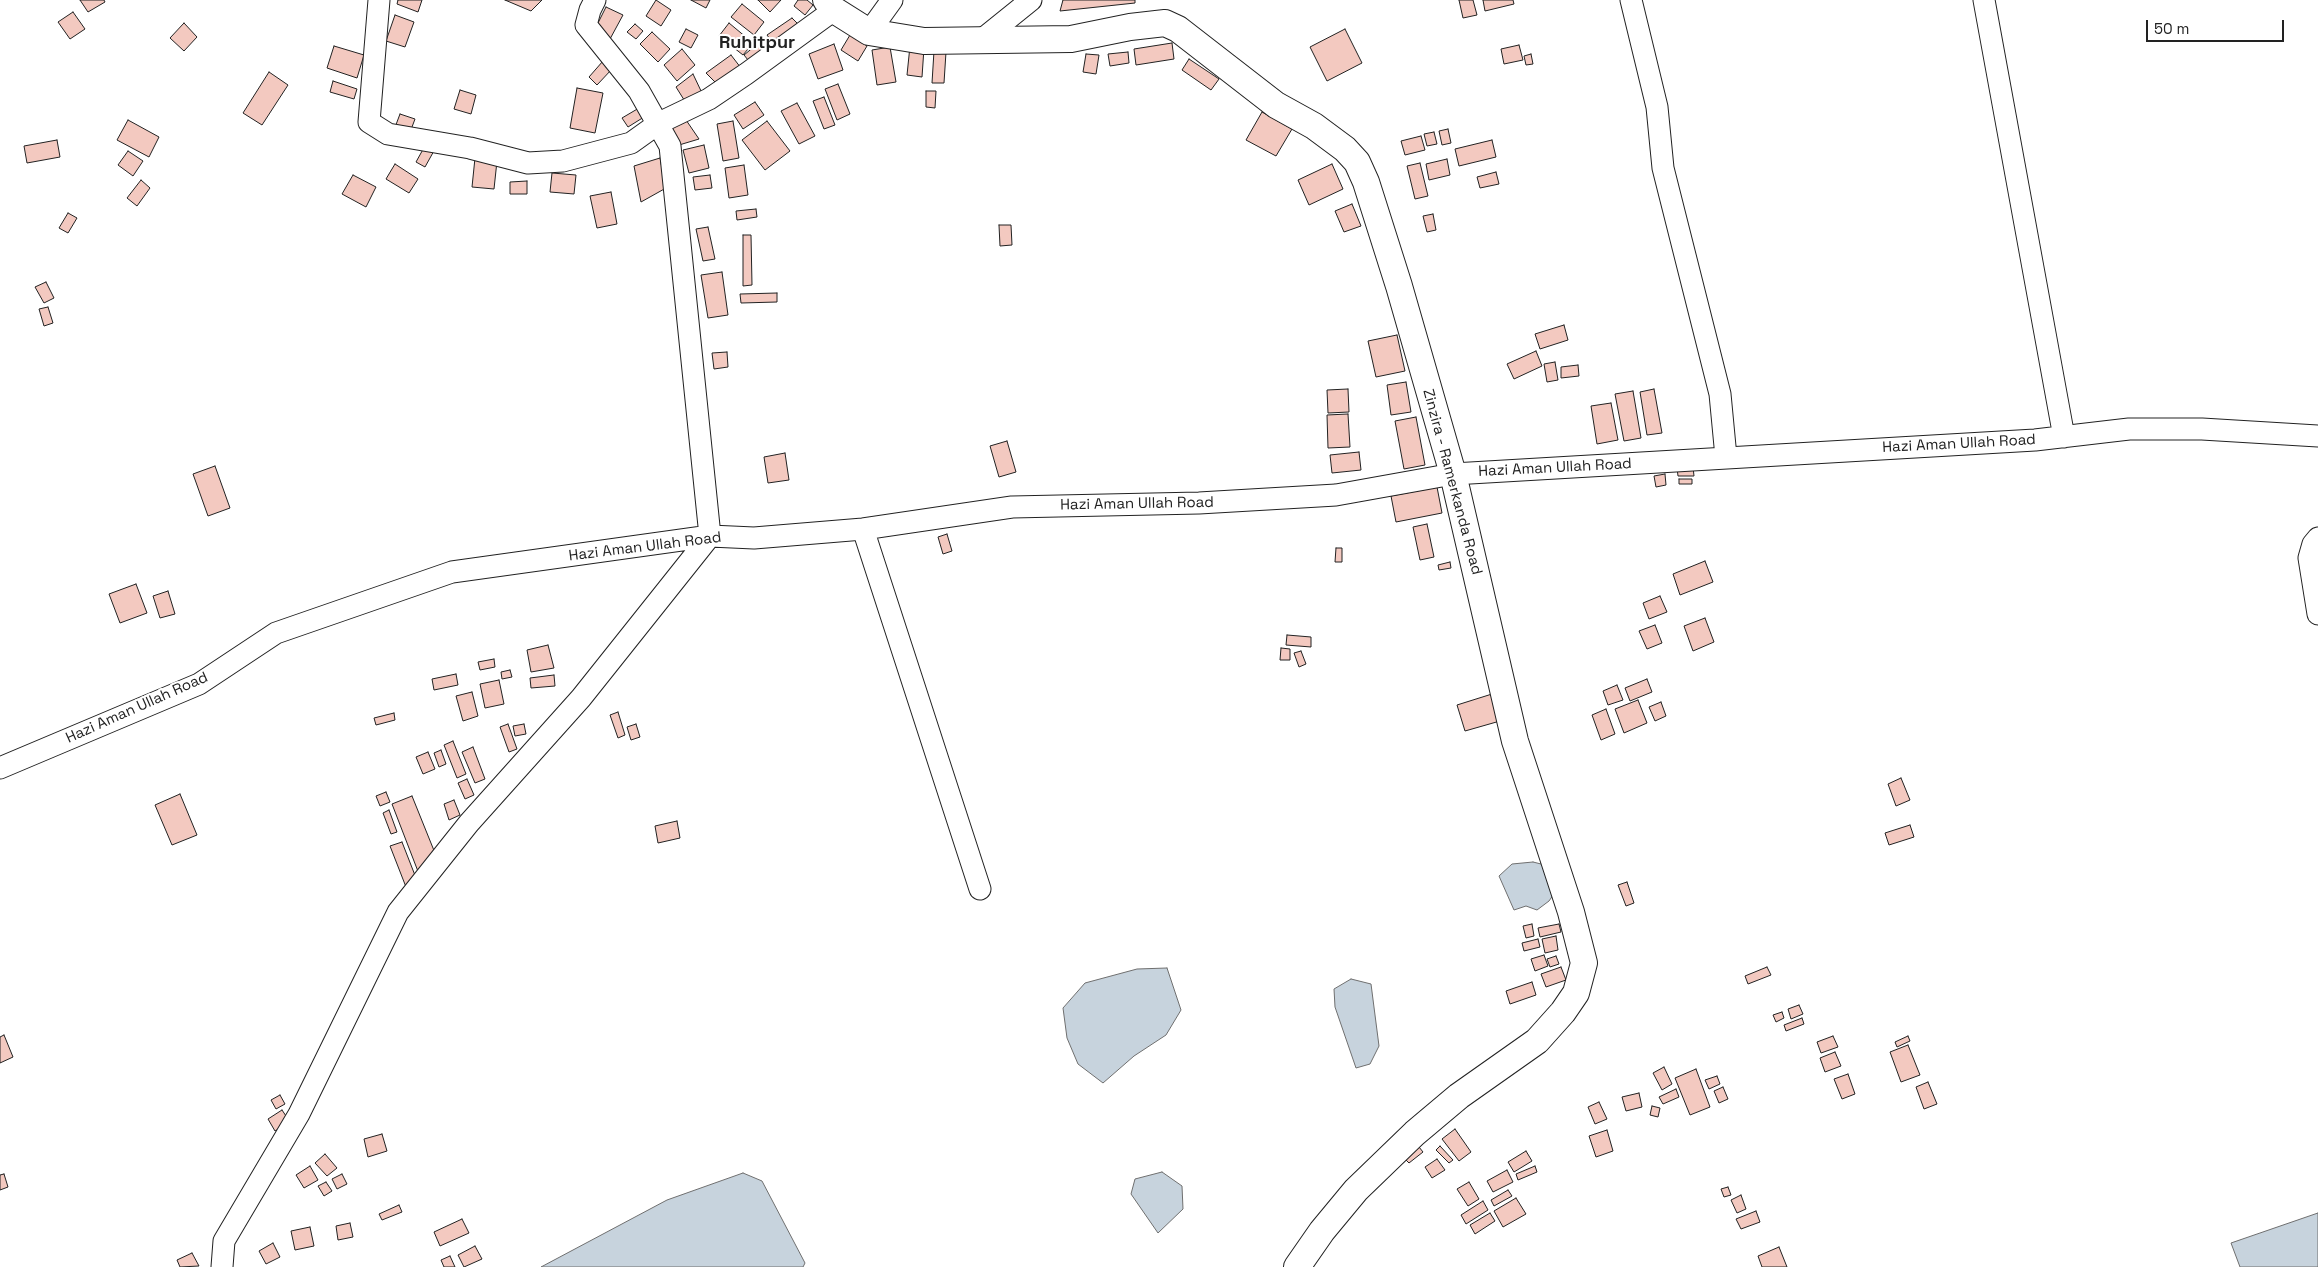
<!DOCTYPE html>
<html>
<head>
<meta charset="utf-8">
<style>
  body { margin:0 }
  #map { position:relative; width:2318px; height:1267px; overflow:hidden; background:#fff; font-family:"Space Grotesk",sans-serif }
  canvas { display:block }
  .scale { position:absolute; left:2146px; top:20px; width:138px; height:22px; box-sizing:border-box; border:2px solid #222; border-top:0; padding-left:6px; font-size:15px; line-height:18px; white-space:nowrap; color:#222; -webkit-text-stroke:4px #fff; paint-order:stroke }
</style>
</head>
<body>
<div id="map">
<canvas width="2318" height="1267"></canvas>
<div class="scale">50 m</div>
</div>
<script>
const c = document.querySelector('canvas').getContext('2d');
c.lineJoin = 'round';
function paint(path, color) {
  c.fillStyle = color;
  c.fill(path, 'evenodd');
}
function poly(rows) {
  const path = new Path2D();
  for (const r of rows) {
    path.moveTo(r[0], r[1]);
    for (let i = 2; i < r.length; i += 2) path.lineTo(r[i], r[i + 1]);
  }
  return path;
}
function trace(path, color, width, dash) {
  c.strokeStyle = color;
  c.lineWidth = width;
  c.lineCap = dash ? 'butt' : 'round';
  c.setLineDash(dash || []);
  c.stroke(path);
}
function label(font, color, halo, rows, align = 'center') {
  c.font = font + ' "Space Grotesk",sans-serif';
  c.lineWidth = 4;
  c.setLineDash([]);
  c.textBaseline = 'middle';
  c.strokeStyle = halo;
  c.fillStyle = color;
  for (const [text, x, y, turn = 0] of rows) {
    c.save();
    c.translate(x, y);
    c.rotate((+turn || 0) * Math.PI / 180);
    c.textAlign = isNaN(turn) ? turn : align;
    if (halo) c.strokeText(text, 0, 0);
    c.fillText(text, 0, 0);
    c.restore();
  }
}
const water = poly([
  [1533,862,1549,866,1558,888,1549,901,1537,910,1526,906,1514,910,1499,876,1512,864,1533,862],
  [1167,968,1181,1010,1166,1035,1134,1056,1103,1083,1078,1064,1067,1038,1063,1008,1085,983,1137,969,1167,968],
  [1351,979,1371,984,1379,1046,1370,1064,1356,1068,1335,1007,1334,989,1351,979],
  [1162,1172,1182,1186,1183,1209,1158,1233,1131,1194,1135,1179,1162,1172],
  [743,1173,762,1181,805,1263,803,1267,541,1267,667,1200,743,1173],
  [2318,1213,2318,1267,2240,1267,2231,1243,2318,1213]
]);
paint(water, '#c7d3dd');
trace(water, '#6f6f6f', 1);
const building = poly([
  [80,0,104,0,105,2,88,12,80,0],
  [398,0,422,0,418,12,397,4,398,0],
  [505,0,542,0,531,11,505,0],
  [656,0,671,10,661,26,646,16,656,0],
  [691,0,710,0,706,8,691,0],
  [758,0,781,0,770,12,758,0],
  [798,0,807,0,813,5,805,15,794,6,798,0],
  [1063,0,1135,0,1135,3,1060,11,1063,0],
  [1459,0,1473,0,1477,15,1463,18,1459,0],
  [1483,0,1513,0,1514,4,1485,11,1483,0],
  [742,4,764,22,754,35,731,17,742,4],
  [606,7,623,15,610,39,594,31,606,7],
  [73,12,85,29,70,39,58,22,73,12],
  [395,15,414,22,405,47,386,41,395,15],
  [792,18,800,26,775,46,767,35,792,18],
  [184,23,197,37,184,51,170,38,184,23],
  [729,23,753,43,743,55,719,36,729,23],
  [635,24,643,31,636,39,627,32,635,24],
  [686,29,698,35,691,48,679,42,686,29],
  [1345,29,1362,63,1327,81,1310,47,1345,29],
  [652,32,670,49,658,62,640,44,652,32],
  [850,35,867,46,858,61,841,50,850,35],
  [761,41,768,51,752,65,744,55,761,41],
  [1172,43,1174,59,1136,65,1134,49,1172,43],
  [834,44,843,70,818,79,809,54,834,44],
  [1519,45,1523,60,1504,64,1501,49,1519,45],
  [334,46,364,55,357,78,327,68,334,46],
  [910,46,924,48,922,77,907,75,910,46],
  [890,47,896,82,877,85,872,50,890,47],
  [682,49,695,65,677,81,664,65,682,49],
  [934,51,946,52,944,83,932,83,934,51],
  [1128,52,1129,63,1110,66,1108,54,1128,52],
  [1086,54,1099,55,1096,74,1083,72,1086,54],
  [1531,54,1533,64,1526,65,1524,56,1531,54],
  [731,55,741,68,719,86,706,73,731,55],
  [1189,59,1219,79,1211,90,1182,70,1189,59],
  [603,61,612,69,597,85,589,77,603,61],
  [269,72,288,85,262,125,243,113,269,72],
  [693,74,702,93,686,103,676,87,693,74],
  [333,81,357,89,354,99,330,92,333,81],
  [838,84,850,114,837,120,825,89,838,84],
  [577,88,603,93,595,133,570,128,577,88],
  [460,90,476,95,471,114,454,109,460,90],
  [926,91,936,91,935,108,926,107,926,91],
  [824,97,835,125,824,129,813,101,824,97],
  [755,102,764,115,743,129,734,115,755,102],
  [797,103,815,136,799,144,781,111,797,103],
  [639,108,644,117,628,127,622,118,639,108],
  [1262,112,1292,129,1276,156,1246,140,1262,112],
  [400,114,415,119,409,135,394,130,400,114],
  [684,117,699,139,679,145,667,125,684,117],
  [128,120,159,137,149,157,117,140,128,120],
  [733,121,739,158,723,161,717,124,733,121],
  [767,121,790,151,765,170,742,140,767,121],
  [1448,129,1451,143,1442,145,1439,131,1448,129],
  [1434,132,1437,144,1427,146,1424,134,1434,132],
  [1421,136,1425,150,1405,155,1401,141,1421,136],
  [57,140,60,157,27,163,24,146,57,140],
  [1492,140,1496,157,1459,166,1455,149,1492,140],
  [426,144,435,149,425,167,416,162,426,144],
  [704,145,709,168,689,173,683,150,704,145],
  [128,151,143,161,133,176,118,165,128,151],
  [475,158,497,161,494,189,472,187,475,158],
  [660,158,666,188,641,202,634,166,660,158],
  [1447,159,1450,175,1429,180,1426,164,1447,159],
  [1420,163,1428,196,1415,199,1407,166,1420,163],
  [395,164,418,179,409,193,386,179,395,164],
  [1332,164,1343,189,1309,205,1298,180,1332,164],
  [744,165,748,195,729,198,725,168,744,165],
  [1496,172,1499,184,1480,188,1477,177,1496,172],
  [552,173,576,175,574,194,550,192,552,173],
  [353,175,376,187,366,207,342,194,353,175],
  [710,175,712,188,695,190,693,177,710,175],
  [141,180,150,188,137,206,127,198,141,180],
  [527,181,527,194,510,194,510,182,527,181],
  [611,192,617,224,597,228,590,196,611,192],
  [1352,204,1361,226,1344,232,1335,211,1352,204],
  [756,209,757,217,737,220,736,211,756,209],
  [68,213,77,218,68,233,59,228,68,213],
  [1433,214,1436,230,1427,232,1423,216,1433,214],
  [999,225,1011,225,1012,245,1000,246,999,225],
  [708,227,715,259,703,261,696,229,708,227],
  [743,235,751,235,752,285,743,286,743,235],
  [722,272,728,315,708,318,701,275,722,272],
  [46,282,54,298,44,303,35,287,46,282],
  [777,293,777,302,741,303,740,294,777,293],
  [48,307,53,323,44,326,39,309,48,307],
  [1564,325,1568,340,1540,349,1535,334,1564,325],
  [1397,335,1405,371,1376,377,1368,341,1397,335],
  [1536,351,1542,366,1514,379,1507,364,1536,351],
  [727,352,728,367,714,369,712,353,727,352],
  [1555,362,1558,380,1547,382,1544,364,1555,362],
  [1578,365,1579,376,1561,378,1561,367,1578,365],
  [1406,382,1411,412,1391,415,1387,385,1406,382],
  [1348,389,1349,412,1328,413,1327,390,1348,389],
  [1654,389,1662,433,1647,435,1640,392,1654,389],
  [1633,391,1641,438,1624,441,1615,394,1633,391],
  [1611,403,1618,440,1597,444,1591,406,1611,403],
  [1348,414,1350,447,1328,448,1327,415,1348,414],
  [1416,417,1425,465,1404,469,1395,421,1416,417],
  [1007,441,1016,472,999,477,990,446,1007,441],
  [1359,452,1361,470,1332,473,1330,455,1359,452],
  [785,453,789,480,768,483,764,457,785,453],
  [215,466,230,508,208,516,193,474,215,466],
  [1693,467,1694,476,1678,476,1677,468,1693,467],
  [1665,474,1666,485,1656,487,1654,476,1665,474],
  [1679,479,1692,479,1692,484,1679,484,1679,479],
  [1437,487,1442,513,1396,522,1391,496,1437,487],
  [1427,524,1434,557,1420,560,1413,527,1427,524],
  [947,534,952,551,943,554,938,537,947,534],
  [1336,548,1342,548,1342,562,1335,562,1336,548],
  [1705,561,1713,582,1680,595,1673,574,1705,561],
  [1450,562,1451,568,1439,570,1438,565,1450,562],
  [136,584,147,613,120,623,109,594,136,584],
  [168,591,175,614,160,618,153,596,168,591],
  [1660,596,1667,612,1649,619,1643,603,1660,596],
  [1705,618,1714,642,1693,651,1684,626,1705,618],
  [1655,625,1662,643,1647,649,1639,631,1655,625],
  [1287,635,1311,637,1311,647,1286,645,1287,635],
  [548,645,554,668,531,672,527,650,548,645],
  [1281,648,1290,649,1290,660,1280,660,1281,648],
  [1301,651,1306,664,1299,667,1294,653,1301,651],
  [494,659,495,667,480,670,478,662,494,659],
  [510,670,512,677,502,679,501,672,510,670],
  [456,674,458,685,434,690,432,679,456,674],
  [554,675,555,686,531,688,530,678,554,675],
  [1647,679,1652,692,1630,701,1625,688,1647,679],
  [499,680,504,704,485,708,480,684,499,680],
  [1617,685,1623,700,1608,705,1603,691,1617,685],
  [472,692,478,716,463,721,456,696,472,692],
  [1492,694,1500,721,1465,731,1457,705,1492,694],
  [1638,700,1647,723,1624,733,1615,709,1638,700],
  [1661,702,1666,716,1655,721,1649,707,1661,702],
  [1606,709,1615,734,1601,740,1592,715,1606,709],
  [618,712,625,735,618,738,610,715,618,712],
  [394,713,395,720,376,725,374,718,394,713],
  [508,724,517,749,509,752,500,727,508,724],
  [524,724,526,734,515,736,513,726,524,724],
  [636,724,640,737,631,740,627,727,636,724],
  [453,741,466,774,457,778,444,745,453,741],
  [473,747,485,779,475,783,462,752,473,747],
  [441,750,446,764,439,767,434,753,441,750],
  [428,752,435,769,423,774,416,757,428,752],
  [1901,778,1910,800,1896,806,1888,784,1901,778],
  [467,779,474,795,465,799,458,783,467,779],
  [386,792,390,802,380,806,376,796,386,792],
  [180,794,197,835,172,845,155,805,180,794],
  [412,796,437,858,419,874,392,804,412,796],
  [454,800,460,815,449,820,444,804,454,800],
  [389,810,397,832,391,834,383,813,389,810],
  [677,821,680,838,658,843,655,826,677,821],
  [1910,825,1914,837,1889,845,1885,833,1910,825],
  [402,842,418,883,406,887,390,846,402,842],
  [1627,882,1634,903,1626,906,1618,885,1627,882],
  [1532,924,1534,936,1526,938,1523,926,1532,924],
  [1559,924,1561,932,1540,937,1538,928,1559,924],
  [1556,936,1558,950,1545,953,1542,939,1556,936],
  [1538,939,1540,947,1524,951,1522,943,1538,939],
  [1544,955,1548,966,1535,971,1531,959,1544,955],
  [1556,956,1559,964,1550,967,1547,959,1556,956],
  [1561,967,1566,980,1546,987,1541,974,1561,967],
  [1767,967,1771,975,1748,984,1745,976,1767,967],
  [1532,982,1536,995,1510,1004,1506,991,1532,982],
  [1799,1005,1803,1014,1791,1019,1788,1009,1799,1005],
  [1782,1012,1784,1018,1776,1022,1773,1015,1782,1012],
  [1802,1018,1804,1024,1786,1031,1784,1025,1802,1018],
  [4,1035,13,1057,0,1063,0,1037,4,1035],
  [1833,1036,1838,1047,1821,1053,1817,1042,1833,1036],
  [1908,1036,1910,1041,1897,1047,1895,1042,1908,1036],
  [1908,1045,1920,1075,1901,1082,1890,1052,1908,1045],
  [1835,1052,1841,1066,1825,1072,1820,1058,1835,1052],
  [1664,1067,1672,1084,1662,1090,1653,1073,1664,1067],
  [1696,1069,1710,1107,1690,1115,1675,1078,1696,1069],
  [1848,1074,1855,1094,1842,1099,1834,1079,1848,1074],
  [1717,1076,1720,1084,1709,1089,1705,1080,1717,1076],
  [1928,1082,1937,1104,1924,1109,1916,1087,1928,1082],
  [1723,1087,1728,1099,1719,1103,1714,1091,1723,1087],
  [1676,1089,1679,1097,1663,1104,1659,1097,1676,1089],
  [1639,1093,1642,1107,1626,1111,1622,1097,1639,1093],
  [280,1095,285,1104,276,1109,271,1100,280,1095],
  [1599,1102,1607,1119,1595,1124,1588,1107,1599,1102],
  [1652,1106,1660,1108,1658,1117,1650,1115,1652,1106],
  [282,1110,290,1122,275,1131,268,1119,282,1110],
  [1455,1129,1471,1152,1459,1161,1442,1139,1455,1129],
  [1607,1130,1613,1151,1596,1157,1589,1136,1607,1130],
  [382,1134,387,1151,368,1157,364,1139,382,1134],
  [1440,1146,1453,1160,1449,1163,1436,1150,1440,1146],
  [1419,1147,1423,1152,1409,1163,1405,1159,1419,1147],
  [1526,1151,1532,1161,1514,1172,1508,1162,1526,1151],
  [325,1154,337,1168,327,1176,315,1163,325,1154],
  [1437,1159,1445,1170,1432,1178,1425,1167,1437,1159],
  [310,1166,318,1180,304,1188,296,1175,310,1166],
  [1535,1166,1537,1172,1518,1180,1516,1174,1535,1166],
  [1507,1170,1513,1182,1493,1192,1487,1181,1507,1170],
  [4,1174,8,1187,0,1190,0,1175,4,1174],
  [342,1174,347,1184,337,1189,332,1179,342,1174],
  [326,1182,332,1191,324,1196,318,1186,326,1182],
  [1469,1182,1479,1199,1468,1206,1457,1189,1469,1182],
  [1728,1187,1731,1195,1724,1197,1721,1189,1728,1187],
  [1508,1190,1512,1196,1494,1206,1491,1200,1508,1190],
  [1741,1195,1746,1209,1737,1213,1731,1200,1741,1195],
  [1516,1198,1526,1214,1503,1227,1494,1211,1516,1198],
  [1483,1201,1488,1210,1466,1224,1461,1215,1483,1201],
  [399,1205,402,1212,382,1220,379,1214,399,1205],
  [1756,1211,1760,1222,1741,1229,1736,1219,1756,1211],
  [1490,1213,1495,1221,1475,1234,1470,1225,1490,1213],
  [462,1219,469,1233,440,1246,434,1232,462,1219],
  [350,1223,353,1237,338,1240,336,1226,350,1223],
  [310,1227,314,1246,295,1250,291,1231,310,1227],
  [273,1243,280,1257,266,1264,259,1251,273,1243],
  [475,1246,482,1259,464,1267,458,1255,475,1246],
  [1779,1247,1787,1267,1762,1267,1758,1256,1779,1247],
  [192,1253,199,1266,180,1267,177,1260,192,1253],
  [450,1256,455,1267,444,1267,441,1260,450,1256]
]);
paint(building, '#f3c9c0');
trace(building, '#222', 1);
const minor = poly([
  [379,0,369,122,388,134,470,148,528,163,563,161,631,143,659,123,709,99,746,74,834,10],
  [1631,0,1657,107,1663,168,1720,394,1726,457],
  [1984,0,2064,437],
  [869,32,892,0],
  [979,42,1031,0],
  [863,529,980,889],
  [2318,538,2313,544,2309,558,2318,614],
  [0,768,199,684,276,633,452,572,710,536,754,538,863,529,1012,507,1199,503,1336,495,1453,474,2035,440,2129,429,2202,429,2318,436],
  [222,1267,224,1241,299,1114,398,912,469,823,581,698,710,536,670,146,639,91,586,25,590,10,595,0]
]);
const major = poly([
  [826,0,834,10,869,32,924,41,1071,39,1130,27,1165,23,1178,29,1276,105,1314,126,1345,149,1357,162,1366,182,1399,286,1453,474,1515,741,1571,912,1584,963,1576,993,1563,1012,1537,1041,1459,1096,1415,1133,1356,1190,1322,1231,1297,1267]
]);
trace(minor, '#222', 23);
trace(major, '#222', 28);
trace(minor, '#fff', 21);
trace(major, '#fff', 26);
label('15px', '#222', '#fff', [
  ["Hazi Aman Ullah Road",1959,444,-3],
  ["Hazi Aman Ullah Road",1555,468,-3],
  ["Zinzira - Ramerkanda Road",1452,482,75],
  ["Hazi Aman Ullah Road",1137,504,-1],
  ["Hazi Aman Ullah Road",645,547,-7],
  ["Hazi Aman Ullah Road",137,708,-24]
]);
label('bold 18px', '#222', '#fff', [
  ["Ruhitpur",757,43]
]);
</script>
</body>
</html>
